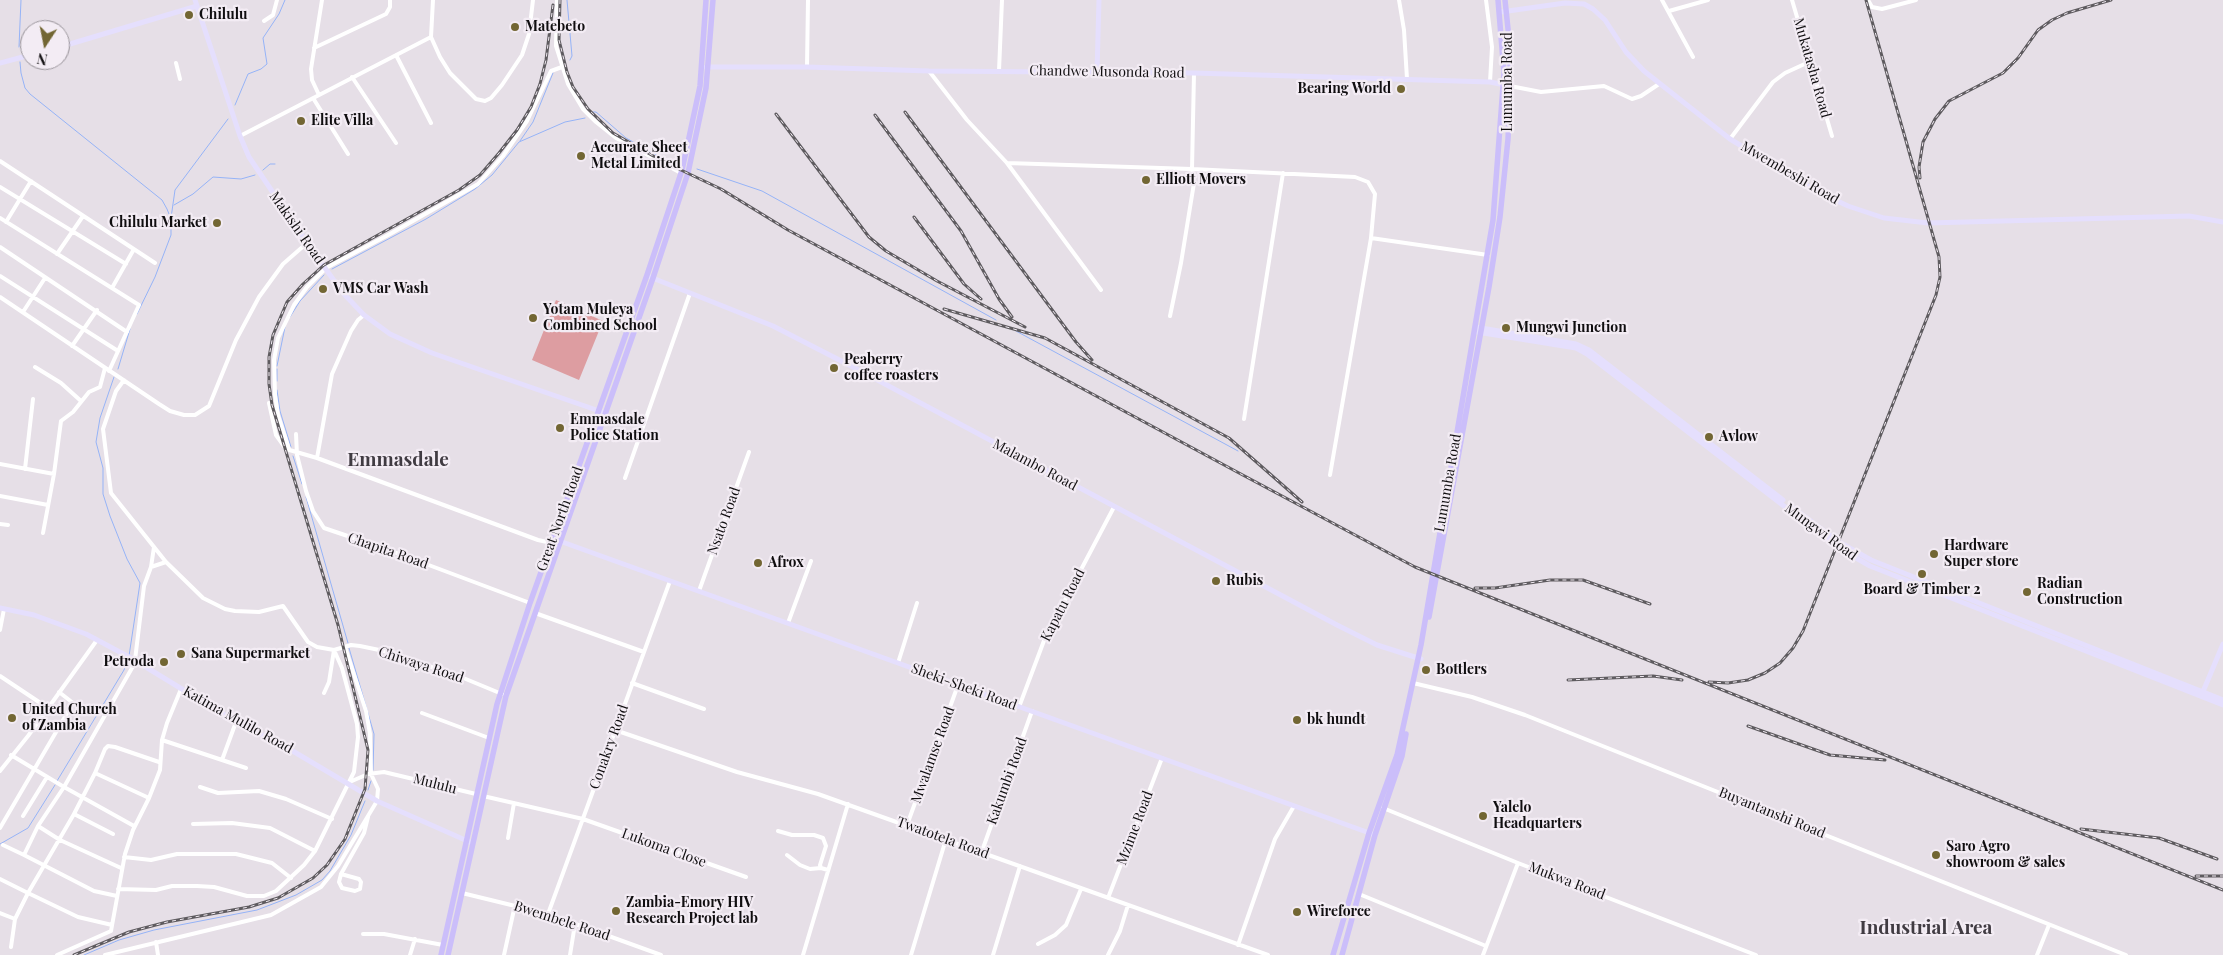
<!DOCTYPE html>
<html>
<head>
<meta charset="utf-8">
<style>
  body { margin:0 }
  #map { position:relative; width:2223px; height:955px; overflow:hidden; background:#e6dfe7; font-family:"Playfair Display",serif }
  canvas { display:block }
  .north { position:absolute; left:20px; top:20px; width:50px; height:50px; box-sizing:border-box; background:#f3ecf4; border:1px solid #989399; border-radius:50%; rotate:191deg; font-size:14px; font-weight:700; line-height:20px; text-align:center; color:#100e10 }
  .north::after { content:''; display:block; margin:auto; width:18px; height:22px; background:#726633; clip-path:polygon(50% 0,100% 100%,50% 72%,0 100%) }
</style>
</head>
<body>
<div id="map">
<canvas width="2223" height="955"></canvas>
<div class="north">N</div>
</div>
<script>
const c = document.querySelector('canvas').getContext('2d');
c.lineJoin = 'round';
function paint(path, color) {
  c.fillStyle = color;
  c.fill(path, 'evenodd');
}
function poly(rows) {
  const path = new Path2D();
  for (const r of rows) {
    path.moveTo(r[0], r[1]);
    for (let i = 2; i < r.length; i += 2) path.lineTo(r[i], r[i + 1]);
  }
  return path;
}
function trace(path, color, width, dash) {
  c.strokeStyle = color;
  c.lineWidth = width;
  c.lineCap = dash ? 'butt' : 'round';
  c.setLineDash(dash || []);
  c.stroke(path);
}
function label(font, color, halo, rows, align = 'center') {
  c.font = font + ' "Playfair Display",serif';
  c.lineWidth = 4.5;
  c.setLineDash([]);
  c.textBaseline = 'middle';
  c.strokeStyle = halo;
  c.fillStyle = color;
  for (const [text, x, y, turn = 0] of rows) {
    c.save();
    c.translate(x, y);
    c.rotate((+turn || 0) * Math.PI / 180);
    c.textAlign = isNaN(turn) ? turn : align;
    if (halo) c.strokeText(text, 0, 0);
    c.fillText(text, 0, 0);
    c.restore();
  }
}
paint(poly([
  [556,300,603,321,579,380,532,360]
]), '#dd9da1');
trace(poly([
  [567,0,572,56,570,60],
  [19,47,21,0],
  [20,62,21,73,25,88,30,94,162,200,167,209,171,219,171,235,155,277,137,314],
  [235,105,248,74,261,69,267,64,263,38,279,14,285,0],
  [593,112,596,112,626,138,662,158,678,163],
  [520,141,533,122,553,73],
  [697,169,762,191,996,320],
  [263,170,270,164,275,164],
  [174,205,193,194,213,177,241,179,255,175],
  [171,218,175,190,228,119],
  [332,269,426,219,475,189,492,175,519,142,565,122,585,118],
  [290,317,300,301,324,275],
  [1016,331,1238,451],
  [277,366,285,327],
  [118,369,130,329],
  [114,377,100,418,96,442,103,468,103,494,110,516,127,559,140,583,129,656],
  [277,381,277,369],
  [277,390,280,411,291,447],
  [293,456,302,484],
  [306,497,348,643],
  [349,648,374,734,373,770],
  [57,781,124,670,128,659],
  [368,790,371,781],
  [0,844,28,828,55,785],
  [84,955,119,940,154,930,257,910,296,895,322,880,330,871,351,835,365,801]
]), '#95b3f7', 1);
trace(poly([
  [433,0,431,37,440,57,450,73,476,99,485,101,491,98,502,85,522,55,529,34,533,0],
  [557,0,556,46,568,84,583,109,596,122,616,138,681,173],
  [1399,0,1404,30,1407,79],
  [1486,0,1492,47,1490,82],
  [1662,0,1693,57],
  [1792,0,1832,136],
  [1868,0,1872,7,1882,9,1916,0],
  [1669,11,1708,0],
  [264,21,273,15,277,0],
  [314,48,386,14,390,7,390,0],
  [396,55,431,123],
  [176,63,180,79],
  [807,67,808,0],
  [929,71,967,120,1007,163,1192,169,1355,177,1368,182,1375,194,1371,238],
  [999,71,1002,0],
  [352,77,396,143],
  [1510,86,1541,92,1604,86,1632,99,1641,96,1659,84],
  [319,95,312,80,311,69,322,0],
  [313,98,348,154],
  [240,136,431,37],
  [1730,139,1773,82,1785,73,1809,62],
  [0,161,155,263],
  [1007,163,1101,290],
  [0,187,126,264],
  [0,218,139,305,109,371],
  [6,222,31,181],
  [0,247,127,332],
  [57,254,83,216],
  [0,276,118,351],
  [112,288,134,249],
  [0,297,159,404,170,411,184,415,195,415,209,406,236,340,259,297,283,264,307,243],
  [23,312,45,278],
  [1170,316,1181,263,1194,183,1192,169,1194,73],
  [72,346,97,310],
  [35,367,61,383,81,401],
  [124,380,116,391,103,429,111,493,166,562,203,598,225,609,235,611,259,612,283,606,308,642,317,647,334,650,351,645,360,646,384,651,461,677,502,694],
  [269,403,276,435,286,449,317,458,538,540,547,542,552,540],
  [1244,419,1283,173],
  [296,434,297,455,306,491,313,511,324,528,386,549,530,603],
  [289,449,278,415,275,395,274,360,278,338,294,305,307,287,326,268,390,234,478,184,503,156,527,121,551,71,562,67],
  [317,458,332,374,351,331,358,320,364,315],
  [0,464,54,474],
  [25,469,33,399],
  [1330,475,1371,238,1488,255],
  [625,478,690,293],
  [0,496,48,505],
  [0,524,8,525],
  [43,533,54,474,61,421,73,412,89,392,100,387,105,368],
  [151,567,154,547],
  [699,591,749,452],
  [535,613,644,652],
  [788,623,811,561],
  [0,630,4,609],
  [135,660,144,586,151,567,166,562],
  [898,663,917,603],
  [0,676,48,708],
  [632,683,704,709],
  [1413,683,1472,697,1525,715,2126,955],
  [324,693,329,682,334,650],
  [1019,707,1045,638,1114,507],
  [422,713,489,738],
  [615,730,737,772,818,794,1268,955],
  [162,740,246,768],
  [11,755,64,787,136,661],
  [222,760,236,722],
  [0,771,28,736,97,640],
  [95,773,149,798],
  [352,781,368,774,384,772,476,794],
  [200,787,218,793,259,791,286,799,332,819],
  [483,796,583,819,746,877],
  [1383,808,1518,863,1756,955],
  [74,814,113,834],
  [23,816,47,777],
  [193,824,232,823,270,828,315,851],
  [907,825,958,685],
  [38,826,60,840,121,868],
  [0,828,73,703,59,692],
  [778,831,792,835,814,835,823,838,826,846,820,865,821,868,828,870],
  [508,838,514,803],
  [3,845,24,855],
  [982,851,1032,711],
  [787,855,800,865,810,869,821,868],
  [124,857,151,860,177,854,236,854,272,863,291,878],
  [341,874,364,833,368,817],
  [341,874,359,879,361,882,360,889,355,891,342,888,339,882,341,874],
  [0,879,28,893,15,919,11,947],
  [118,889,156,890,172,886,197,886,214,887,247,896,264,896,276,891,304,865,315,851,354,772,358,737,357,724,342,668,334,650],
  [462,893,548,914,661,955],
  [1359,894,1486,946],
  [117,896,94,891,24,855,38,826,64,787,134,826],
  [1108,898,1162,758],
  [0,913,15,919],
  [548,914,670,581],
  [112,925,78,917,28,893,74,814,95,773,105,749,108,746,115,747,159,762],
  [363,934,384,934,443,945],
  [156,942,158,955],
  [1038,944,1055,935,1066,925,1081,889],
  [1238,945,1275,839,1294,806],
  [57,955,111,931,125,854,133,830,149,798,160,770,162,740,167,723,181,689],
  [105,955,271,915,321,887,338,866,377,801,378,789,371,774,370,734,366,711,345,647],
  [410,955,415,939],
  [504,955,515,905],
  [570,955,575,924],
  [803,955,848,804],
  [911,955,946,839],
  [993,955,1020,866],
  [1108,955,1120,931,1128,905],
  [1483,955,1518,863],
  [2037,955,2049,925]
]), '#fff', 4);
trace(poly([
  [195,0,240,136,249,157,307,243,343,293,364,315,390,334,432,353,605,413],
  [1501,12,1565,3,1584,4,1593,9,1605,20,1626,52,1644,71,1730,139,1814,190,1848,206,1884,218,1928,223,2189,216,2223,222],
  [60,47,197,6],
  [0,63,30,55],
  [706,67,807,67,929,71,1194,73,1490,82,1510,86],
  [1097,72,1099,0],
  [650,277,773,326,853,367,1337,625,1377,645,1421,659],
  [1475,327,1576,344,1589,350,1783,500],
  [1477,332,1576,348,1587,354,1837,547,1870,566,2223,705],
  [1792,507,1839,542,1871,560,2223,700],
  [554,539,1375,835],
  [0,608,34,615,86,634,131,658,236,722,291,750,377,801,472,843],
  [2202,694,2223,644]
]), '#e5dffd', 5);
trace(poly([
  [1429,617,1489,287,1500,217,1508,139,1510,86,1510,48,1505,0],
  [441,955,497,704,530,603,647,275,682,170,700,86,706,0],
  [448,955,506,696,653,278,688,173,706,88,713,0],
  [1333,955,1369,833,1397,755,1421,645,1493,220,1504,73,1498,0],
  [1342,955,1375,835,1402,756,1406,734]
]), '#cbbefa', 5.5);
const rail = poly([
  [560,0,559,40,567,72,573,87,588,109,613,133,662,161,721,189,788,230,1239,473,1415,567,2223,890],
  [905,112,1076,342,1092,360],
  [776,114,869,237,886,251,937,281,1025,327],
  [875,115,961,231,999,299,1012,317],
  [1920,178,1919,167,1923,142,1935,119,1949,101,2003,73,2018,58,2038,30,2052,20,2067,13,2111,0],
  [914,217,964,284,981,299],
  [944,309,1045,338,1229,438,1302,502],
  [1475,588,1495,588,1550,580,1583,580,1650,604],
  [1568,680,1653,676,1682,680],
  [1709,682,1728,683,1748,680,1765,673,1780,663,1793,648,1803,631,1936,295,1940,277,1939,257,1866,0],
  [1748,726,1830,755,1885,760],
  [2081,829,2159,838,2217,859],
  [2196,876,2223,876],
  [74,955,129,932,167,922,249,907,278,898,313,878,327,865,345,839,365,789,368,750,338,625,272,405,269,384,269,357,273,335,287,302,303,284,324,265,459,190,480,175,499,153,517,130,531,107,540,84,546,60,553,5]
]);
trace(rail, '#5e5b5f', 3);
trace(rail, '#f3ecf4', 1, [4]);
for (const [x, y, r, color] of [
  [189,15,5,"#726633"],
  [515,27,5,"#726633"],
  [1401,89,5,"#726633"],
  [301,121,5,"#726633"],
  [581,156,5,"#726633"],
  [1146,180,5,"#726633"],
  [217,223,5,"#726633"],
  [323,289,5,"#726633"],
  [533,318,5,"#726633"],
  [1506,328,5,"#726633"],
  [834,368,5,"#726633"],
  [560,428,5,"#726633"],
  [1709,437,5,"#726633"],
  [1934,554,5,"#726633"],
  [758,563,5,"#726633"],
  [1922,574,5,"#726633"],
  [1216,581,5,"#726633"],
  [2027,592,5,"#726633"],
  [181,654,5,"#726633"],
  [164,662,5,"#726633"],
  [1426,670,5,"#726633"],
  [12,718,5,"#726633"],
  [1297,720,5,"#726633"],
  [1483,816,5,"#726633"],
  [1936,855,5,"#726633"],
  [616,911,5,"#726633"],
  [1297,912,5,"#726633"]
]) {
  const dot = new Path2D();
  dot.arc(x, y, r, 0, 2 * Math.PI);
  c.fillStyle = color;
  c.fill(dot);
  trace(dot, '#f3ecf4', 2);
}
label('bold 14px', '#100e10', '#f3ecf4', [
  ["Chilulu",199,15],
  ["Matebeto",525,27],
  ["Bearing World",1391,89,"right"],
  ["Elite Villa",311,121],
  ["Accurate Sheet",591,148],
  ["Metal Limited",591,164],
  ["Elliott Movers",1156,180],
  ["Chilulu Market",207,223,"right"],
  ["VMS Car Wash",333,289],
  ["Yotam Muleya",543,310],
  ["Combined School",543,326],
  ["Mungwi Junction",1516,328],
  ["Peaberry",844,360],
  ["coffee roasters",844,376],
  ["Emmasdale",570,420],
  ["Police Station",570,436],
  ["Avlow",1719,437],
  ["Hardware",1944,546],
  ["Super store",1944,562],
  ["Afrox",768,563],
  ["Rubis",1226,581],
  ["Radian",2037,584],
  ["Construction",2037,600],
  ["Board & Timber 2",1922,590,"center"],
  ["Sana Supermarket",191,654],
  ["Petroda",154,662,"right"],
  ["Bottlers",1436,670],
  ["United Church",22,710],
  ["of Zambia",22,726],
  ["bk hundt",1307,720],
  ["Yalelo",1493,808],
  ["Headquarters",1493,824],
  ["Saro Agro",1946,847],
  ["showroom & sales",1946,863],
  ["Zambia-Emory HIV",626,903],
  ["Research Project lab",626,919],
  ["Wireforce",1307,912]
], 'left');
label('14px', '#100e10', '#f3ecf4', [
  ["Mukatasha Road",1812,68,74],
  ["Chandwe Musonda Road",1107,72,1],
  ["Lumumba Road",1508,82,-90],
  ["Mwembeshi Road",1790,173,30],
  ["Makishi Road",297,228,55],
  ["Malambo Road",1035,465,28],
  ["Lumumba Road",1448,483,-80],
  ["Great North Road",560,519,-70],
  ["Nsato Road",724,521,-70],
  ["Mungwi Road",1821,532,36],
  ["Chapita Road",388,551,19],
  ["Kapatu Road",1063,605,-63],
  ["Chiwaya Road",421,665,18],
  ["Sheki-Sheki Road",964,687,20],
  ["Katima Mulilo Road",238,720,29],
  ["Conakry Road",609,747,-70],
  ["Mwalamse Road",933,755,-70],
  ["Kakumbi Road",1007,781,-70],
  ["Mululu",435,784,14],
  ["Buyantanshi Road",1772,813,22],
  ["Mzime Road",1135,828,-69],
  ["Twatotela Road",943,838,20],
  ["Lukoma Close",664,848,20],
  ["Mukwa Road",1567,881,21],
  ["Bwembele Road",562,921,18]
]);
label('bold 19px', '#403b42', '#f3ecf4', [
  ["Emmasdale",398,460],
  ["Industrial Area",1926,928]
]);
</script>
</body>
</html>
